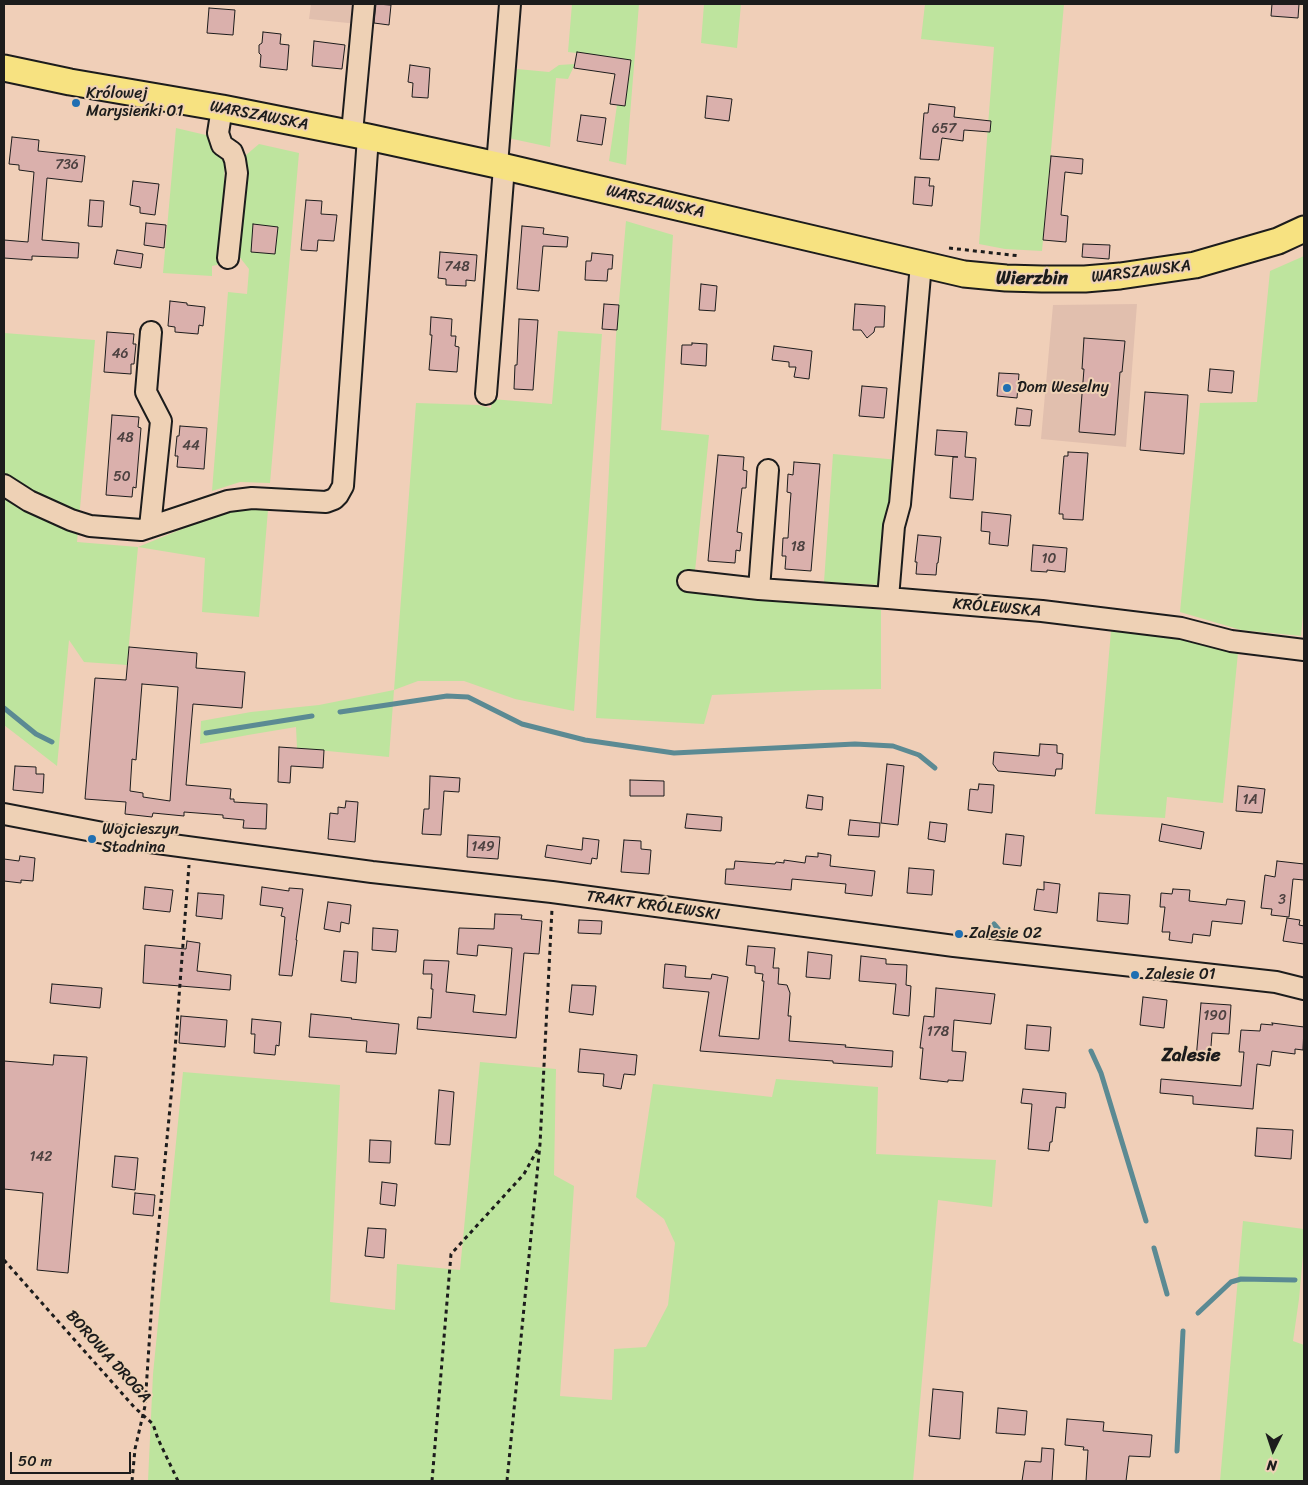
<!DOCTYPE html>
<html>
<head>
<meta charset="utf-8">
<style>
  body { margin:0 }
  #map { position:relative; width:1308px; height:1485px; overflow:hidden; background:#f0cfb8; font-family:Sriracha,sans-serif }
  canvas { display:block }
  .frame { position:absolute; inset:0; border:5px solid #1c1c1c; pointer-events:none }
  .north { position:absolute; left:1248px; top:1425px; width:50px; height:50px; -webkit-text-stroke:4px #eed1b5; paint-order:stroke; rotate:184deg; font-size:14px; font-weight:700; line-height:20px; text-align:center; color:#1c1c1c }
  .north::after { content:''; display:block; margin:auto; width:18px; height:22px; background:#1c1c1c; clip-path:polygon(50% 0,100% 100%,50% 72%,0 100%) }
  .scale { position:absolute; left:10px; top:1452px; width:121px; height:22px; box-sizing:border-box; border:2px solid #1c1c1c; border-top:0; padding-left:6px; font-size:15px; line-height:18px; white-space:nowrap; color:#1c1c1c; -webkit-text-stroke:4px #eed1b5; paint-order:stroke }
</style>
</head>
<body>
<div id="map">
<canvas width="1308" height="1485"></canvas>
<div class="frame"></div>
<div class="north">N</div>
<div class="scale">50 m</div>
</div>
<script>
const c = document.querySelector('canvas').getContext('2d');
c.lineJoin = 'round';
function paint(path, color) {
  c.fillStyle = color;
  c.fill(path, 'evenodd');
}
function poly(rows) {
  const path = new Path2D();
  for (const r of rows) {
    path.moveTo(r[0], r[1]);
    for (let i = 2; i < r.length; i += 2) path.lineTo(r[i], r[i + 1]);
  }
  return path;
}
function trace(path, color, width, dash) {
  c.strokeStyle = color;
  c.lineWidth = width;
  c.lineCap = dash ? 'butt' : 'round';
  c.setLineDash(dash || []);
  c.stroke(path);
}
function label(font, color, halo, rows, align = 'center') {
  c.font = font + ' Sriracha,sans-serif';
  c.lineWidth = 4;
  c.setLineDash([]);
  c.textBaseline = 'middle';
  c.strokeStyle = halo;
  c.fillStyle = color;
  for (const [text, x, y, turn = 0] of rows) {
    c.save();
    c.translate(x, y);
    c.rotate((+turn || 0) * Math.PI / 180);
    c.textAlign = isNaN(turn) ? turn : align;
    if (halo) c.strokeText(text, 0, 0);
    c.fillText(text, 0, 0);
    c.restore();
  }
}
paint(poly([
  [311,4,369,4,368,25,309,19],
  [1137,304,1126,447,1041,439,1053,305]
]), '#e1bfae');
paint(poly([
  [572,4,639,4,626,165,609,161,617,105,625,106,631,60,568,52],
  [704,4,741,4,737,48,701,43],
  [925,4,1064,4,1042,251,1005,249,979,244,994,47,921,39],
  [575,64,568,79,556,78,550,147,508,138,517,69,549,72,559,65],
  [176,128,210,136,225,156,221,264,212,266,212,276,163,273],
  [259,144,299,153,270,483,240,482,212,491,228,292,247,294,249,269,238,255,246,155],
  [626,221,673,235,661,430,709,435,695,571,681,583,881,610,881,689,819,690,712,695,704,724,596,718,616,336],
  [1304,256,1304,603,1301,636,1241,630,1180,612,1200,403,1257,402,1270,271],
  [558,331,602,334,574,711,515,699,464,681,418,681,394,690,389,757,297,748,296,727,248,735,200,744,201,721,251,712,319,705,394,690,416,403,478,405,491,408,492,399,552,404],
  [4,333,95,340,77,542,138,547,236,507,268,510,259,617,202,612,205,558,138,547,127,665,84,662,69,640,57,766,4,725],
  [833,454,899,460,882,585,824,582],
  [1111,631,1181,636,1238,653,1223,803,1167,797,1165,818,1095,814],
  [480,1062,556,1069,554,1175,574,1186,560,1396,612,1400,614,1349,646,1347,668,1305,675,1243,664,1219,636,1197,653,1084,772,1097,776,1079,878,1087,876,1154,996,1160,992,1207,938,1200,913,1481,148,1481,153,1374,183,1072,340,1085,330,1302,395,1310,397,1264,460,1270],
  [1243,1221,1304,1229,1304,1244,1299,1299,1293,1341,1304,1345,1304,1481,1220,1481]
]), '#bee49e');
trace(poly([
  [4,708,36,734,52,742],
  [340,712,447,696,468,697,522,724,585,740,674,753,855,744,893,746,919,755,935,768],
  [206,733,312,716],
  [994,924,1012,945],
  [1091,1051,1101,1073,1146,1221],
  [1154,1248,1167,1294],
  [1198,1313,1231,1282,1241,1279,1295,1280],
  [1177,1451,1183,1331]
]), '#5b8a93', 5);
const building = poly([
  [376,4,391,5,389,25,374,23,376,4],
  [1272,4,1299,4,1298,18,1271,16,1272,4],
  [209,8,235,10,233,35,207,33,209,8],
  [263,32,281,34,280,44,289,45,287,70,260,67,261,55,259,53,259,45,262,43,263,32],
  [314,41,345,45,342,69,312,66,314,41],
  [577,52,631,60,625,106,610,104,615,74,574,68,577,52],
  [410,65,430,68,428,98,412,97,413,83,408,82,410,65],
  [707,96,732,99,729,121,705,118,707,96],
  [929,104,955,107,954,117,991,121,990,132,964,130,963,141,942,138,939,160,920,159,924,113,928,113,929,104],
  [581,115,606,118,602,145,577,141,581,115],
  [12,137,39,140,38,151,85,156,82,182,47,178,42,240,79,243,78,258,32,256,32,260,4,258,4,240,28,242,34,172,19,170,19,165,9,164,12,137],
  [1051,156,1083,159,1082,174,1065,172,1061,215,1068,216,1066,242,1043,240,1051,156],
  [915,177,930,178,929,186,934,186,932,206,913,204,915,177],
  [133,181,159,184,155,215,140,213,140,207,130,205,133,181],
  [90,200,104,201,102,227,88,226,90,200],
  [306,200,322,201,321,214,337,215,334,241,318,240,317,251,301,250,306,200],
  [146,223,166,225,164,248,144,245,146,223],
  [253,224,278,227,275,254,251,252,253,224],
  [522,226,544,228,543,234,568,237,567,247,543,246,539,291,517,289,522,226],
  [1083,244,1110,245,1109,259,1082,257,1083,244],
  [117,250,143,254,141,268,114,264,117,250],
  [440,252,477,255,475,281,466,280,466,286,446,285,446,279,438,278,440,252],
  [592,253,613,255,612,269,608,269,607,281,585,280,586,261,591,261,592,253],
  [701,284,717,286,715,311,699,310,701,284],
  [170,301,187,303,187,305,205,307,203,326,199,325,198,334,175,332,175,327,168,326,170,301],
  [604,304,619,305,617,330,602,329,604,304],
  [855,304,885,306,884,327,875,327,874,332,867,338,861,330,853,330,855,304],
  [431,317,452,319,451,336,456,336,455,346,459,347,457,372,429,370,432,335,430,335,431,317],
  [519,319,538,320,533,390,514,389,515,365,517,365,519,319],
  [107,332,134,334,133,344,136,344,134,364,131,364,131,374,104,372,107,332],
  [1084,338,1125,341,1122,372,1120,372,1115,435,1079,432,1084,369,1082,369,1084,338],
  [692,343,707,344,706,366,681,364,682,345,692,345,692,343],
  [774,346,812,351,809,379,794,377,796,367,789,367,789,362,772,360,774,346],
  [1210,369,1234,371,1232,393,1208,391,1210,369],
  [999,373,1019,374,1017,398,997,396,999,373],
  [862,386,887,388,884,418,859,416,862,386],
  [1145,392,1188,395,1184,454,1140,450,1145,392],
  [1017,408,1032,410,1030,426,1015,425,1017,408],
  [112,415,139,417,138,427,141,428,136,488,133,487,132,497,106,495,112,415],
  [180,426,207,428,204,469,177,467,178,456,175,456,177,436,179,436,180,426],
  [937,430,967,432,965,457,976,458,973,500,950,498,953,457,958,457,935,455,937,430],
  [1068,452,1088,453,1083,520,1063,519,1063,514,1059,514,1064,456,1068,456,1068,452],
  [718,455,744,457,743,470,747,471,746,488,742,488,737,532,742,533,740,551,736,550,735,563,708,561,718,455],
  [794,462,820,464,811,571,785,569,786,556,782,556,783,538,788,538,790,505,791,493,787,492,788,474,793,475,794,462],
  [982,512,1011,515,1008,546,989,544,990,532,981,531,982,512],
  [918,535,941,537,938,563,937,563,936,575,916,574,917,562,915,562,918,535],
  [1033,545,1067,548,1065,572,1047,570,1047,572,1031,571,1033,545],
  [129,647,197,653,196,668,245,672,242,708,193,704,186,785,231,789,230,799,234,799,234,802,267,804,266,829,243,828,244,820,223,818,223,815,184,812,184,816,153,813,152,817,125,814,126,802,85,799,95,678,126,680,129,647],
  [142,684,178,687,170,801,143,797,143,793,130,791,132,759,136,760,142,684],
  [1040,744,1057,745,1057,753,1063,754,1062,769,1056,769,1055,776,998,771,993,764,994,752,1039,756,1040,744],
  [279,747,324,750,323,768,291,766,290,783,278,782,279,747],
  [887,764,904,766,898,825,881,823,887,764],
  [15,766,36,767,36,774,44,774,43,793,13,790,15,766],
  [430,776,460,778,459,792,444,791,441,835,422,834,424,809,429,809,430,776],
  [630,780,664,781,664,796,630,796,630,780],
  [979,784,994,785,992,813,968,810,970,789,978,790,979,784],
  [1238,786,1265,789,1262,813,1236,811,1238,786],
  [808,795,823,797,822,810,806,808,808,795],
  [346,801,358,802,355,842,328,839,330,813,338,814,338,807,345,808,346,801],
  [687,814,722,817,721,831,685,828,687,814],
  [850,820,880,823,879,837,848,835,850,820],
  [930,822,947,824,945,842,928,839,930,822],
  [1162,824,1204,832,1201,849,1159,841,1162,824],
  [1006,834,1024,836,1021,866,1003,864,1006,834],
  [468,835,500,837,498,859,467,857,468,835],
  [583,838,599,840,597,859,592,858,591,864,545,857,547,845,582,850,583,838],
  [624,840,641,841,641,849,651,850,649,874,621,872,624,840],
  [818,853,831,855,830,866,875,871,872,896,845,893,846,884,792,879,791,890,725,884,726,869,734,869,735,861,775,864,776,862,784,863,784,860,805,863,806,856,818,857,818,853],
  [20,856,35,858,33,881,21,880,21,883,4,881,4,859,19,861,20,856],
  [1277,861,1304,864,1304,880,1293,879,1289,917,1271,915,1272,909,1261,908,1265,875,1275,877,1277,861],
  [909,868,934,870,932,895,907,893,909,868],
  [1044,882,1060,884,1057,913,1034,910,1037,889,1044,890,1044,882],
  [145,887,173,890,170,912,143,909,145,887],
  [262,887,289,891,289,888,303,889,296,940,297,940,292,976,279,975,285,917,281,916,283,908,260,905,262,887],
  [1173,889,1190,890,1189,901,1226,905,1227,899,1245,901,1242,924,1212,921,1210,936,1193,934,1192,943,1169,940,1170,932,1162,932,1165,907,1160,907,1161,893,1172,894,1173,889],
  [198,893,224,895,222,919,196,916,198,893],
  [1099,893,1130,895,1128,924,1097,921,1099,893],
  [328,902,351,905,349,924,341,922,340,932,324,929,328,902],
  [495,914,522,915,521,919,542,921,539,954,524,953,516,1038,417,1029,418,1017,431,1018,433,989,431,989,432,974,423,974,424,960,449,961,446,992,475,995,473,1012,506,1015,512,948,478,945,477,956,457,954,459,928,494,929,495,914],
  [1287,918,1300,920,1299,925,1304,926,1304,944,1283,941,1287,918],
  [579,920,602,921,601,934,578,933,579,920],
  [373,928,398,930,396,952,372,950,373,928],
  [187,941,200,943,197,971,231,975,230,990,143,983,145,945,186,949,187,941],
  [748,946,775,948,773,968,779,968,778,984,787,985,790,993,788,1016,791,1016,789,1041,846,1045,845,1047,893,1051,892,1067,833,1063,833,1061,700,1051,709,992,663,988,665,964,686,966,685,977,711,979,712,974,728,977,719,1036,759,1039,764,981,762,981,763,974,755,973,755,966,746,965,748,946],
  [344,951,358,952,356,983,341,981,344,951],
  [808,952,832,955,830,979,806,977,808,952],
  [861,956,886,959,886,964,907,965,906,985,911,986,909,1016,893,1014,896,984,859,981,861,956],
  [52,984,102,988,100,1008,50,1003,52,984],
  [572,985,596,986,593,1015,569,1012,572,985],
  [936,988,995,994,991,1024,954,1020,952,1051,966,1052,963,1081,948,1080,948,1082,920,1079,923,1048,920,1048,924,1016,934,1017,936,988],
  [1143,997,1167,1000,1164,1028,1140,1025,1143,997],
  [1201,1003,1231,1005,1229,1034,1212,1033,1210,1060,1196,1059,1201,1003],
  [311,1014,352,1018,351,1019,399,1024,396,1054,366,1052,367,1041,309,1037,311,1014],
  [181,1016,227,1020,225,1047,179,1043,181,1016],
  [252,1019,281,1022,279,1046,276,1045,275,1055,254,1053,255,1034,251,1034,252,1019],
  [1272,1023,1304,1027,1303,1050,1295,1049,1295,1054,1272,1051,1270,1066,1257,1064,1253,1109,1193,1104,1193,1096,1160,1093,1161,1079,1241,1086,1244,1052,1239,1052,1241,1030,1260,1031,1261,1024,1273,1025,1272,1023],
  [1027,1025,1051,1027,1049,1051,1025,1049,1027,1025],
  [580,1049,637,1055,635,1075,624,1074,621,1089,603,1086,604,1074,578,1072,580,1049],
  [54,1055,87,1057,68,1273,37,1270,43,1193,4,1189,4,1061,53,1065,54,1055],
  [1023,1089,1066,1093,1065,1108,1056,1107,1052,1142,1050,1142,1049,1151,1028,1149,1032,1104,1021,1103,1023,1089],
  [439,1090,454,1092,450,1145,435,1144,439,1090],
  [1257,1128,1293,1130,1291,1159,1255,1156,1257,1128],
  [370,1140,391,1141,390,1163,369,1162,370,1140],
  [115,1156,138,1158,135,1190,112,1187,115,1156],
  [382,1182,397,1184,395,1206,380,1204,382,1182],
  [135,1193,155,1195,153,1216,133,1214,135,1193],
  [368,1228,386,1229,384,1258,365,1256,368,1228],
  [933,1389,963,1392,960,1439,929,1436,933,1389],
  [998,1408,1027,1411,1025,1435,996,1433,998,1408],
  [1067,1419,1104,1422,1103,1431,1152,1435,1150,1457,1129,1456,1126,1481,1086,1481,1088,1450,1083,1450,1084,1447,1065,1445,1067,1419],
  [1042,1448,1054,1449,1052,1481,1022,1481,1025,1461,1041,1462,1042,1448]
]);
paint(building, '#dab0ac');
trace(building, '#1c1c1c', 1);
const minor = poly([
  [222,108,218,133,222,145,232,152,235,160,237,173,228,258],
  [350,133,353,122,364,4],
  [497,165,510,4],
  [486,394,504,167],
  [4,485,29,501,71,520,90,526,141,530,228,501,252,498,326,502,334,499,338,495,343,486,368,137],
  [150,527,161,421,146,392,151,332],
  [688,581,759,589,888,598,1042,611,1181,628,1231,641,1304,650],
  [759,589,768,470],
  [888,598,894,526,900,504,921,264],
  [4,814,150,842,372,872,552,892,954,946,1276,982,1304,989]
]);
const major = poly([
  [4,68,70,82,222,108,368,137,497,165,964,274,1006,278,1042,279,1085,279,1120,276,1195,265,1278,241,1304,229]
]);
trace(minor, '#1c1c1c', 24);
trace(major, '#1c1c1c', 29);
trace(poly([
  [949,248,1020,256],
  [4,1260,134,1407,153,1424,158,1439,178,1481],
  [132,1481,135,1449,145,1406,153,1285,173,1076,189,865],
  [432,1481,451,1254,524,1174,539,1147],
  [507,1481,540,1144,552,909]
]), '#1c1c1c', 3, [4, 4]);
trace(minor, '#eed1b5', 20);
trace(major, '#f7e281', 25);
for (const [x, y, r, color] of [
  [76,103,5,"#1f6fb2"],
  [1007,388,5,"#1f6fb2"],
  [92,839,5,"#1f6fb2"],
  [959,934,5,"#1f6fb2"],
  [1135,975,5,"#1f6fb2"]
]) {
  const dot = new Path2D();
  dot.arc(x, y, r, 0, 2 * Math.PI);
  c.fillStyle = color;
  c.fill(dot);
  trace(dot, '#eed1b5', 2);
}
label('14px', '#4c4140', null, [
  ["657",944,129],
  ["736",67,165],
  ["748",457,267],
  ["46",120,354],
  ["48",125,438],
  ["44",191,446],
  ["50",122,477],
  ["18",798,547],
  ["10",1049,559],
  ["1A",1250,800],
  ["149",483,847],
  ["3",1282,900],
  ["190",1215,1016],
  ["178",938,1032],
  ["142",41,1157]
]);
label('16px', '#1c1c1c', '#eed1b5', [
  ["Królowej",86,94],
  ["Marysieńki 01",86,112],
  ["Dom Weselny",1017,388],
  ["Wojcieszyn",102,830],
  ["Stadnina",102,848],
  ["Zalesie 02",969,934],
  ["Zalesie 01",1145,975]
], 'left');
label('16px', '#1c1c1c', '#eed1b5', [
  ["WARSZAWSKA",259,116,11],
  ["WARSZAWSKA",655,202,13],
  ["WARSZAWSKA",1141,272,-7],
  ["KRÓLEWSKA",997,608,5],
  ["TRAKT KRÓLEWSKI",653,906,8],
  ["BOROWA DROGA",108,1357,48]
]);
label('bold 19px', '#1c1c1c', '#eed1b5', [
  ["Wierzbin",1032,279],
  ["Zalesie",1191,1056]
]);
</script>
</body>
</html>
